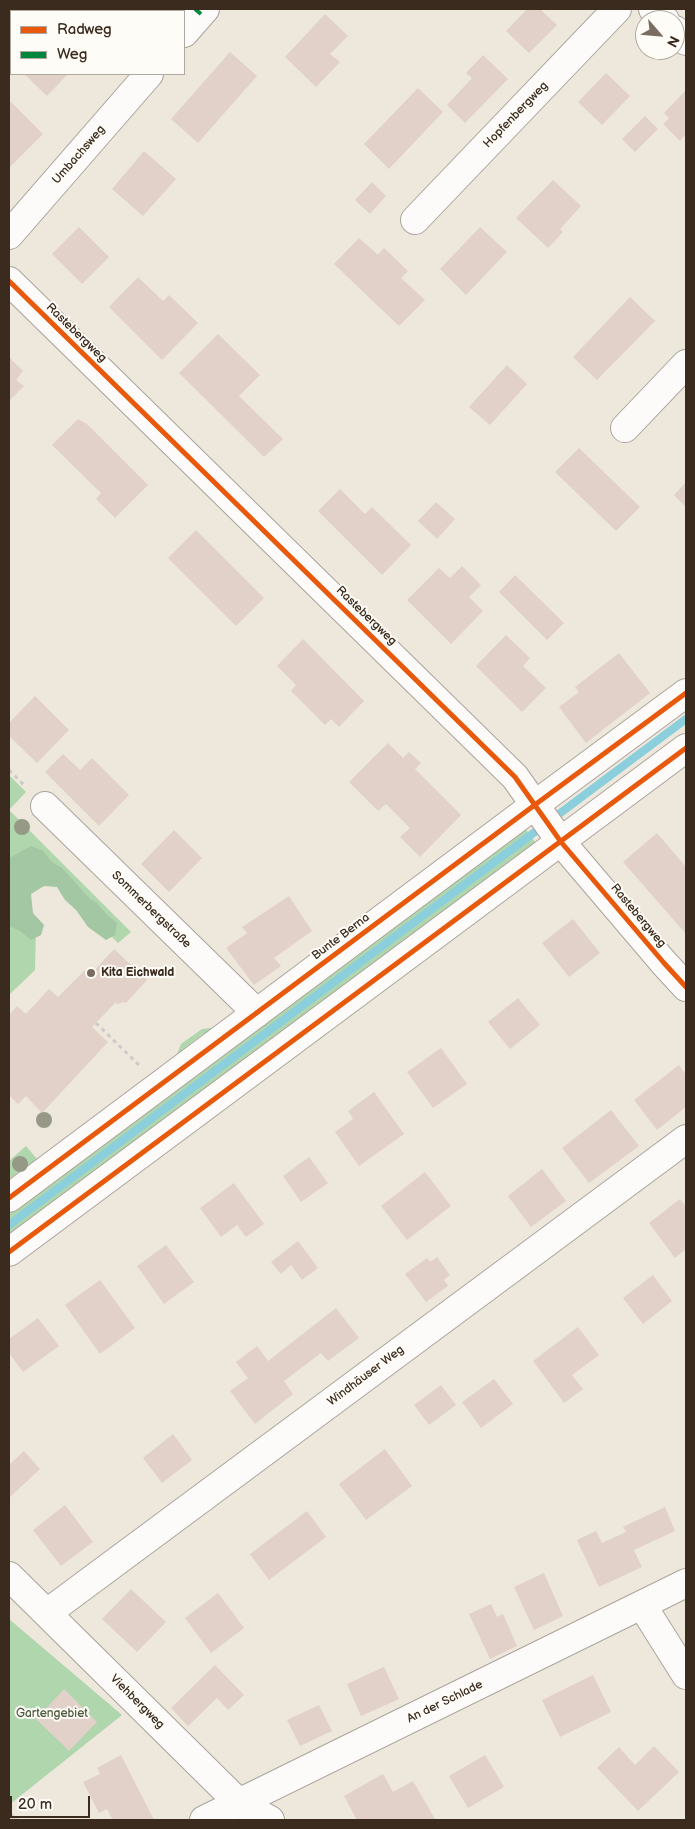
<!DOCTYPE html>
<html>
<head>
<meta charset="utf-8">
<style>
  body { margin:0 }
  #map { position:relative; width:695px; height:1829px; overflow:hidden; background:#eee7dc; font-family:"Balsamiq Sans",sans-serif }
  canvas { display:block }
  .frame { position:absolute; inset:0; border:10px solid #3b2a1e; pointer-events:none }
  .legend { position:absolute; left:10px; top:10px; width:175px; height:65px; box-sizing:border-box; background:#fdfcf7; border:1px solid #afa8a0; margin:0; padding:6px 9px; list-style:none; font-size:15px; color:#3b2a1e }
  .legend li { display:flex; align-items:center; gap:10px; height:25px }
  .legend b { width:25px; border:1px solid #afa8a0 }
  .north { position:absolute; left:635px; top:10px; width:50px; height:50px; box-sizing:border-box; background:#fdfcf7; border:1px solid #afa8a0; border-radius:50%; rotate:117deg; font-size:14px; font-weight:700; line-height:20px; text-align:center; color:#3b2a1e }
  .north::after { content:''; display:block; margin:auto; width:18px; height:22px; background:#7a6c60; clip-path:polygon(50% 0,100% 100%,50% 72%,0 100%) }
  .scale { position:absolute; left:10px; top:1796px; width:80px; height:22px; box-sizing:border-box; border:2px solid #3b2a1e; border-top:0; padding-left:6px; font-size:15px; line-height:18px; white-space:nowrap; color:#3b2a1e; -webkit-text-stroke:4px #fdfcf7; paint-order:stroke }
</style>
</head>
<body>
<div id="map">
<canvas width="695" height="1829"></canvas>
<div class="frame"></div>
<ul class="legend">
<li><b style="height:6px;background:#e8590c"></b>Radweg</li>
<li><b style="height:6px;background:#00873e"></b>Weg</li>
</ul>
<div class="north">N</div>
<div class="scale">20 m</div>
</div>
<script>
const c = document.querySelector('canvas').getContext('2d');
c.lineJoin = 'round';
function paint(path, color) {
  c.fillStyle = color;
  c.fill(path, 'evenodd');
}
function poly(rows) {
  const path = new Path2D();
  for (const r of rows) {
    path.moveTo(r[0], r[1]);
    for (let i = 2; i < r.length; i += 2) path.lineTo(r[i], r[i + 1]);
  }
  return path;
}
function trace(path, color, width, dash) {
  c.strokeStyle = color;
  c.lineWidth = width;
  c.lineCap = dash ? 'butt' : 'round';
  c.setLineDash(dash || []);
  c.stroke(path);
}
function label(font, color, halo, rows, align = 'center') {
  c.font = font + ' "Balsamiq Sans",sans-serif';
  c.lineWidth = 4;
  c.setLineDash([]);
  c.textBaseline = 'middle';
  c.strokeStyle = halo;
  c.fillStyle = color;
  for (const [text, x, y, turn = 0] of rows) {
    c.save();
    c.translate(x, y);
    c.rotate((+turn || 0) * Math.PI / 180);
    c.textAlign = isNaN(turn) ? turn : align;
    if (halo) c.strokeText(text, 0, 0);
    c.fillText(text, 0, 0);
    c.restore();
  }
}
paint(poly([
  [9,775,26,792,9,810,131,932,118,943,47,872,16,904,36,927,35,970,9,995],
  [524,827,536,843,9,1239,9,1206],
  [219,1027,211,1035,204,1033,182,1050,184,1053,176,1057,181,1044,202,1029],
  [26,1146,37,1159,9,1179,9,1161],
  [9,1619,122,1715,9,1805]
]), '#afd6ad');
paint(poly([
  [31,846,43,851,52,862,62,868,90,899,97,903,107,915,117,923,115,935,106,940,88,927,76,910,65,900,57,887,44,886,31,894,33,913,44,925,41,935,31,940,20,931,9,926,9,858]
]), '#a3c7a3');
trace(poly([
  [9,1225,686,719]
]), '#8bcfdd', 8);
paint(poly([
  [122,9,146,9,143,11,125,11],
  [527,9,540,9,557,25,529,53,506,31],
  [325,14,348,36,330,54,340,62,316,87,285,57],
  [11,16,11,61,9,59,9,18],
  [230,52,257,76,198,143,171,119],
  [483,55,508,79,465,123,447,105,472,78,466,73],
  [606,73,630,96,602,125,578,102],
  [24,74,68,74,47,96],
  [418,88,443,112,389,169,364,144],
  [686,90,686,134,680,141,663,124,669,118,664,113],
  [9,100,43,134,10,167,9,166],
  [645,116,658,129,635,152,622,139],
  [144,151,176,179,143,216,112,189],
  [553,180,581,206,560,229,563,232,548,248,516,218],
  [372,182,386,196,370,214,355,200],
  [79,227,109,257,82,284,52,254],
  [480,227,507,252,466,295,440,269],
  [359,238,378,255,384,248,408,271,401,278,425,300,399,326,334,264],
  [138,277,163,301,169,295,198,323,162,360,109,307],
  [630,297,655,321,597,380,573,357],
  [218,334,260,375,239,396,283,439,264,457,179,373],
  [9,357,23,371,16,380,24,386,9,401],
  [507,365,527,384,490,425,469,407],
  [78,419,88,425,148,485,115,518,96,499,101,493,52,445],
  [579,448,640,507,616,531,555,472],
  [686,482,686,507,674,495],
  [340,489,365,514,372,507,411,545,382,575,318,511],
  [436,502,455,519,437,539,418,521],
  [196,530,264,598,236,626,168,558],
  [462,566,481,585,469,597,483,611,451,644,407,600,439,568,450,578],
  [515,575,564,623,547,640,499,592],
  [506,635,530,658,523,666,546,688,522,712,476,666],
  [303,639,364,701,339,727,331,719,325,725,291,691,296,685,277,666],
  [619,653,650,693,586,743,559,707,579,692,575,687],
  [35,696,69,730,37,763,9,736,9,723],
  [388,743,403,758,409,752,421,763,415,769,461,815,420,857,400,837,410,828,386,804,378,811,349,782],
  [63,754,80,770,92,758,129,795,99,826,45,772],
  [174,830,202,858,169,892,141,864],
  [657,833,686,867,686,934,623,862],
  [289,896,312,931,274,958,281,966,254,985,226,948,247,933,242,927],
  [573,919,600,953,569,977,542,943],
  [114,949,147,980,126,1003,124,1002,118,1004,115,1003,92,1027,108,1042,42,1113,26,1096,18,1104,9,1095,9,1015,17,1006,26,1014,49,989,58,997,85,970,90,975],
  [518,998,540,1025,510,1049,488,1022],
  [441,1048,467,1084,433,1108,407,1072],
  [679,1065,686,1075,686,1107,657,1130,634,1100],
  [374,1092,404,1134,359,1166,335,1132,353,1119,348,1111],
  [611,1110,639,1146,589,1183,562,1148],
  [309,1157,328,1183,301,1202,283,1176],
  [542,1169,566,1201,531,1227,508,1196],
  [425,1172,451,1206,407,1240,381,1206],
  [234,1183,264,1224,246,1237,237,1225,221,1237,200,1208],
  [680,1199,686,1207,686,1249,675,1258,649,1223],
  [298,1241,318,1268,302,1280,291,1265,281,1274,271,1262],
  [166,1245,194,1282,164,1304,137,1266],
  [437,1257,450,1275,444,1280,448,1286,426,1302,405,1274,427,1258,430,1262],
  [653,1275,672,1301,643,1324,623,1298],
  [100,1280,135,1328,100,1354,65,1305],
  [336,1308,359,1338,328,1361,321,1353,284,1381,293,1394,255,1424,230,1391,248,1378,236,1362,257,1346,268,1361],
  [38,1318,59,1346,23,1372,9,1353,9,1339],
  [578,1327,599,1355,572,1375,583,1389,564,1403,533,1361],
  [494,1379,513,1404,481,1428,462,1402],
  [441,1385,456,1405,429,1425,414,1405],
  [173,1434,192,1460,162,1483,143,1458],
  [385,1449,412,1486,366,1520,339,1484],
  [24,1451,40,1469,9,1498,9,1465],
  [65,1505,93,1542,61,1566,33,1530],
  [665,1507,675,1531,634,1550,642,1567,599,1587,577,1540,596,1531,602,1543,626,1532,623,1527],
  [307,1511,326,1537,269,1580,250,1554],
  [544,1573,563,1616,534,1630,514,1587],
  [131,1589,166,1622,137,1652,102,1619],
  [218,1593,244,1628,211,1653,185,1618],
  [491,1604,497,1617,503,1614,517,1646,490,1659,469,1614],
  [215,1665,244,1695,228,1710,217,1698,188,1726,171,1708],
  [384,1667,399,1699,361,1716,347,1684],
  [593,1675,611,1712,560,1737,542,1700],
  [64,1689,97,1722,69,1751,36,1719],
  [319,1705,332,1731,300,1746,287,1720],
  [654,1746,679,1772,638,1811,597,1768,619,1747,635,1765],
  [121,1755,154,1820,113,1820,107,1809,99,1813,83,1782,100,1774,97,1768],
  [485,1755,504,1787,468,1808,449,1776],
  [383,1774,393,1792,413,1781,435,1819,357,1820,344,1796],
  [9,1810,18,1819,9,1820]
]), '#e2d1c9');
const minor = poly([
  [93,9,96,11],
  [653,9,665,20],
  [675,30,686,41],
  [184,33,205,9],
  [415,220,617,9],
  [9,235,149,74],
  [9,281,515,777,561,842,664,963,686,987],
  [625,428,686,364],
  [45,806,257,1013],
  [9,1198,536,804,686,693],
  [9,1252,686,748],
  [9,1576,239,1803,270,1820],
  [642,1605,686,1675],
  [47,1613,686,1139],
  [204,1820,686,1583]
]);
trace(minor, '#aaa49c', 30);
trace(poly([
  [9,770,26,787],
  [96,1023,141,1067]
]), '#cdcac7', 3, [4, 4]);
trace(minor, '#fcfbfa', 28);
trace(poly([
  [195,9,201,14]
]), '#00873e', 4, [8, 4]);
trace(poly([
  [9,281,515,777,561,842,664,963,686,987],
  [9,1198,536,804,686,693],
  [9,1252,686,748]
]), '#e8590c', 5);
c.fillStyle = '#969985';
for (const [x, y] of [
  [22,827],
  [44,1120],
  [20,1164]
]) {
  c.beginPath();
  c.arc(x, y, 8, 0, 2 * Math.PI);
  c.fill();
}
for (const [x, y, r, color] of [
  [91,973,5,"#7a6c60"]
]) {
  const dot = new Path2D();
  dot.arc(x, y, r, 0, 2 * Math.PI);
  c.fillStyle = color;
  c.fill(dot);
  trace(dot, '#fdfcf7', 2);
}
label('12px', '#3b2a1e', '#fdfcf7', [
  ["Hopfenbergweg",516,115,-46],
  ["Umbachsweg",79,155,-49],
  ["Rastebergweg",76,333,44],
  ["Rastebergweg",366,616,44],
  ["Sommerbergstraße",151,910,44],
  ["Rastebergweg",638,916,50],
  ["Bunte Berna",341,937,-37],
  ["Windhäuser Weg",366,1376,-37],
  ["Viehbergweg",137,1702,45],
  ["An der Schlade",445,1702,-26]
]);
label('bold 12px', '#3b2a1e', '#fdfcf7', [
  ["Kita Eichwald",101,973]
], 'left');
label('12px', '#4e5a3e', '#fdfcf7', [
  ["Gartengebiet",52,1714]
]);
</script>
</body>
</html>
